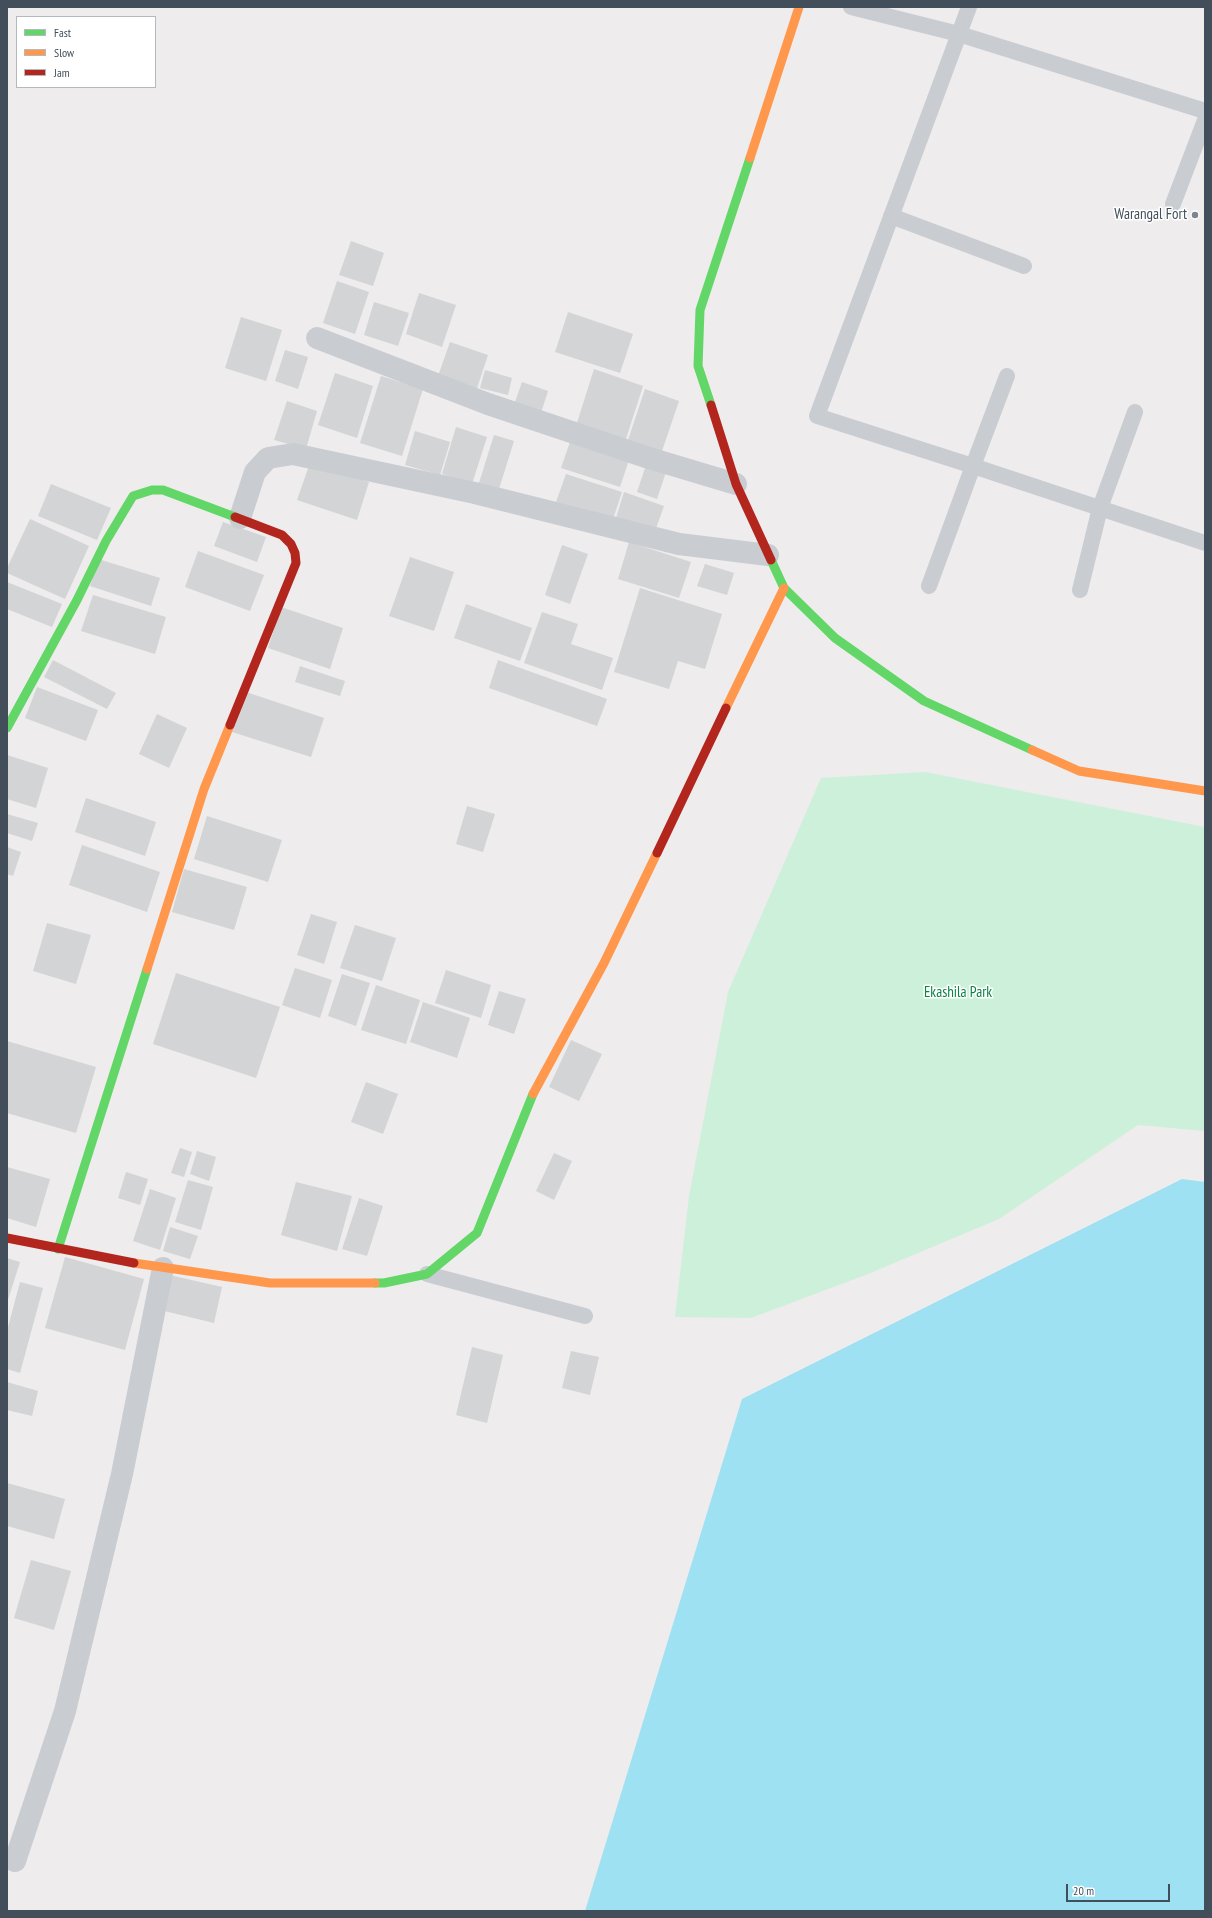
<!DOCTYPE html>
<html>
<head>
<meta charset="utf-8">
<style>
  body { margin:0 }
  #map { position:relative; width:1212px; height:1918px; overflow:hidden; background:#eeecec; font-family:"PT Sans Narrow",sans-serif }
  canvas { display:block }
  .frame { position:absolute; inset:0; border:8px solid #424f5a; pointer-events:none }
  .legend { position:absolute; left:16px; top:16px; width:140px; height:72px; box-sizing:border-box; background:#fff; border:1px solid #b3b9bd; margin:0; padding:5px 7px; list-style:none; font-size:12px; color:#424f5a }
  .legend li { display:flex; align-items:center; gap:8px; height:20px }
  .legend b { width:20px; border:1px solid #b3b9bd }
  .scale { position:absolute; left:1066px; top:1884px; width:104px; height:18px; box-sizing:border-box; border:2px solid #424f5a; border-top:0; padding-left:5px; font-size:12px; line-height:14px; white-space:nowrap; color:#424f5a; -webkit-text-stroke:3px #fff; paint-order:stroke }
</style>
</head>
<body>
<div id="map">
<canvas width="1212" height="1918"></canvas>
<div class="frame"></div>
<ul class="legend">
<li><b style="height:5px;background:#63d668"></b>Fast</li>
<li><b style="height:5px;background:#ff974d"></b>Slow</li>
<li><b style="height:5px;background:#b3261e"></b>Jam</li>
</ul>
<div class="scale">20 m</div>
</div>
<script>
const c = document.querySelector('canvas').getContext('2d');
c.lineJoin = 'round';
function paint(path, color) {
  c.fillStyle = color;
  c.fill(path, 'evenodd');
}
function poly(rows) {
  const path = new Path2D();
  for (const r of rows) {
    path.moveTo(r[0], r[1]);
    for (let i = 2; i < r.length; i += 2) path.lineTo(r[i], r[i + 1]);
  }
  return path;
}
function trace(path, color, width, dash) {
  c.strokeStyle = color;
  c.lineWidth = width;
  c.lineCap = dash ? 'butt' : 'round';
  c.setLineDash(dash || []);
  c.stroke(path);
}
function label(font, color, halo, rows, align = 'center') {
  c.font = font + ' "PT Sans Narrow",sans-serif';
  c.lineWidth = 3;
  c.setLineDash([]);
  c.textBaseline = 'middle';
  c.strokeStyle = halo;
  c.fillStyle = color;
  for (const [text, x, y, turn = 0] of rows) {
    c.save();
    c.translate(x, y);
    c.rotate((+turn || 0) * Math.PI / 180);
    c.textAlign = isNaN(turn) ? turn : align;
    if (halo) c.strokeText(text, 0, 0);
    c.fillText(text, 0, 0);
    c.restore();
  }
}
paint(poly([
  [925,772,1205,827,1205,1131,1138,1125,999,1219,868,1274,751,1318,675,1317,689,1196,728,992,821,778]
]), '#cdf0da');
paint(poly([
  [1182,1179,1205,1182,1205,1911,585,1911,742,1399]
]), '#9de1f2');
paint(poly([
  [351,241,384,253,373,286,339,275],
  [337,281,369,292,355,334,323,323],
  [419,293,456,305,442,347,406,334],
  [374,302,409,313,398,346,364,335],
  [568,312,633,334,620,373,555,352],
  [241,317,282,330,266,381,225,368],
  [450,342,488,355,476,391,437,379],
  [285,350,308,357,298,389,275,381],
  [594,369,643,386,625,442,576,426],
  [485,370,512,378,508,395,480,388],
  [335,373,373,386,357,438,318,425],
  [381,376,423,389,402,456,360,443],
  [522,382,548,391,541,413,514,405],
  [645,389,679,401,661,454,627,443],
  [287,401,317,411,306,449,274,440],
  [456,427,487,437,472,484,442,474],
  [415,431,450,442,440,475,405,465],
  [494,435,514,441,499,489,479,483],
  [571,439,630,457,620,487,561,468],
  [310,463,369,482,357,520,297,500],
  [646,465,666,472,657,499,637,492],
  [566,474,622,492,613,519,556,502],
  [51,484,111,508,97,540,38,516],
  [624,492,664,506,655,531,616,518],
  [30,519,89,546,65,599,7,573,7,568],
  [223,522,266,537,257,562,214,546],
  [629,542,691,562,679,598,618,579],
  [562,545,588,554,570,604,545,595],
  [198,551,264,575,250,611,185,587],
  [410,557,454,572,434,631,389,616],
  [98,559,160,578,151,606,90,586],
  [705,564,734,573,727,595,697,586],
  [7,582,62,604,52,627,7,609],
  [640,588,722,614,705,669,678,661,669,689,614,672],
  [93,595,166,617,155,654,81,631],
  [466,604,532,628,520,661,454,638],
  [281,607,343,628,330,669,268,648],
  [542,612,578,624,571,644,613,658,602,690,524,663],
  [53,660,116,693,107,709,44,677],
  [498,660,607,699,597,726,489,688],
  [300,666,345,681,340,696,295,682],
  [37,687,98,710,86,741,25,718],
  [246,692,324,718,311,757,232,732],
  [157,714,187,728,169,768,139,754],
  [7,755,48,768,36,808,7,799],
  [86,798,156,822,145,856,75,832],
  [467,806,495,814,483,852,456,844],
  [7,814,38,823,32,841,7,833],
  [207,816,282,840,268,882,194,859],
  [82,845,160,872,147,912,69,885],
  [7,847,21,852,13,876,7,874],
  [184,869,247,887,234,930,172,912],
  [311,914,337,922,324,964,297,955],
  [47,923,91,935,76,984,33,971],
  [355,925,396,938,382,981,340,968],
  [295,968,332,980,320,1018,282,1005],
  [446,970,491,985,481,1018,435,1003],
  [176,973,280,1007,256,1078,153,1044],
  [342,974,370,983,356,1026,328,1016],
  [376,985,420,1000,406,1044,361,1030],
  [499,991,526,999,514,1034,488,1025],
  [423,1002,470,1018,457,1058,410,1042],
  [571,1040,602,1054,579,1101,549,1087],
  [7,1041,96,1067,76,1133,7,1113],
  [366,1082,398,1094,383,1134,351,1122],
  [180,1148,192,1152,184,1177,171,1173],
  [197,1151,216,1157,209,1181,190,1174],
  [554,1153,572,1161,554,1200,536,1191],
  [7,1167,50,1179,36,1227,7,1218],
  [126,1172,148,1179,140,1205,118,1198],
  [188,1180,213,1187,201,1230,175,1222],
  [296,1182,352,1196,337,1251,281,1235],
  [150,1189,176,1198,160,1250,133,1241],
  [359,1198,383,1206,367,1256,342,1249],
  [170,1227,198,1236,190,1259,163,1251],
  [65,1257,144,1279,125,1350,45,1328],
  [7,1258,20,1262,7,1303],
  [165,1274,222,1287,214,1323,156,1309],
  [20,1282,43,1288,20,1373,7,1369,7,1331],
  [472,1347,503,1355,487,1423,456,1415],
  [571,1351,599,1357,590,1395,562,1388],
  [7,1382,38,1391,32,1416,7,1410],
  [7,1483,65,1499,54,1539,7,1526],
  [31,1560,71,1571,54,1630,14,1618]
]), '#d3d4d5');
trace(poly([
  [851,7,959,34,1205,111],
  [1173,204,1205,120],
  [891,216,1024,266],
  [1007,376,973,466,1205,543],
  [929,586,973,466,817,416,969,7],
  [1080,590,1100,508,1135,412],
  [427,1274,585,1316]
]), '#c9cdd1', 16);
trace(poly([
  [317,338,488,404,649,458,736,484],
  [240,518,255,472,268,458,293,454,475,493,679,544,768,555],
  [15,1861,65,1711,122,1474,163,1268]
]), '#c9cdd1', 22);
trace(poly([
  [711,405,698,366,700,310,750,158],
  [771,560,784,588,835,638,924,701,1032,750],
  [7,728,77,600,106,541,133,496,152,490,163,490,235,517],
  [58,1249,147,969],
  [375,1283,384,1283,427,1274,477,1233,533,1094]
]), '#63d668', 9);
trace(poly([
  [750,158,799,7],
  [726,708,784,588],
  [1032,750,1079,771,1205,791],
  [147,969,204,789,230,725],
  [533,1094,604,963,657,853],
  [134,1263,270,1283,375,1283]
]), '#ff974d', 9);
trace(poly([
  [711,405,736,484,771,560],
  [230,725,296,563,295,553,291,544,282,535,235,517],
  [657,853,726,708],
  [7,1238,134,1263]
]), '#b3261e', 9);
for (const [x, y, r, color] of [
  [1195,215,4,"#7e868d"]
]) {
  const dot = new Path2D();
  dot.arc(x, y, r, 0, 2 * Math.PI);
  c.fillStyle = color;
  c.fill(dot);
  trace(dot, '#fff', 1.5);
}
label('15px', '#424f5a', '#fff', [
  ["Warangal Fort",1187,215]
], 'right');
label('15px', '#0c8247', '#fff', [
  ["Ekashila Park",958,993]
]);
</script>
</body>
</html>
